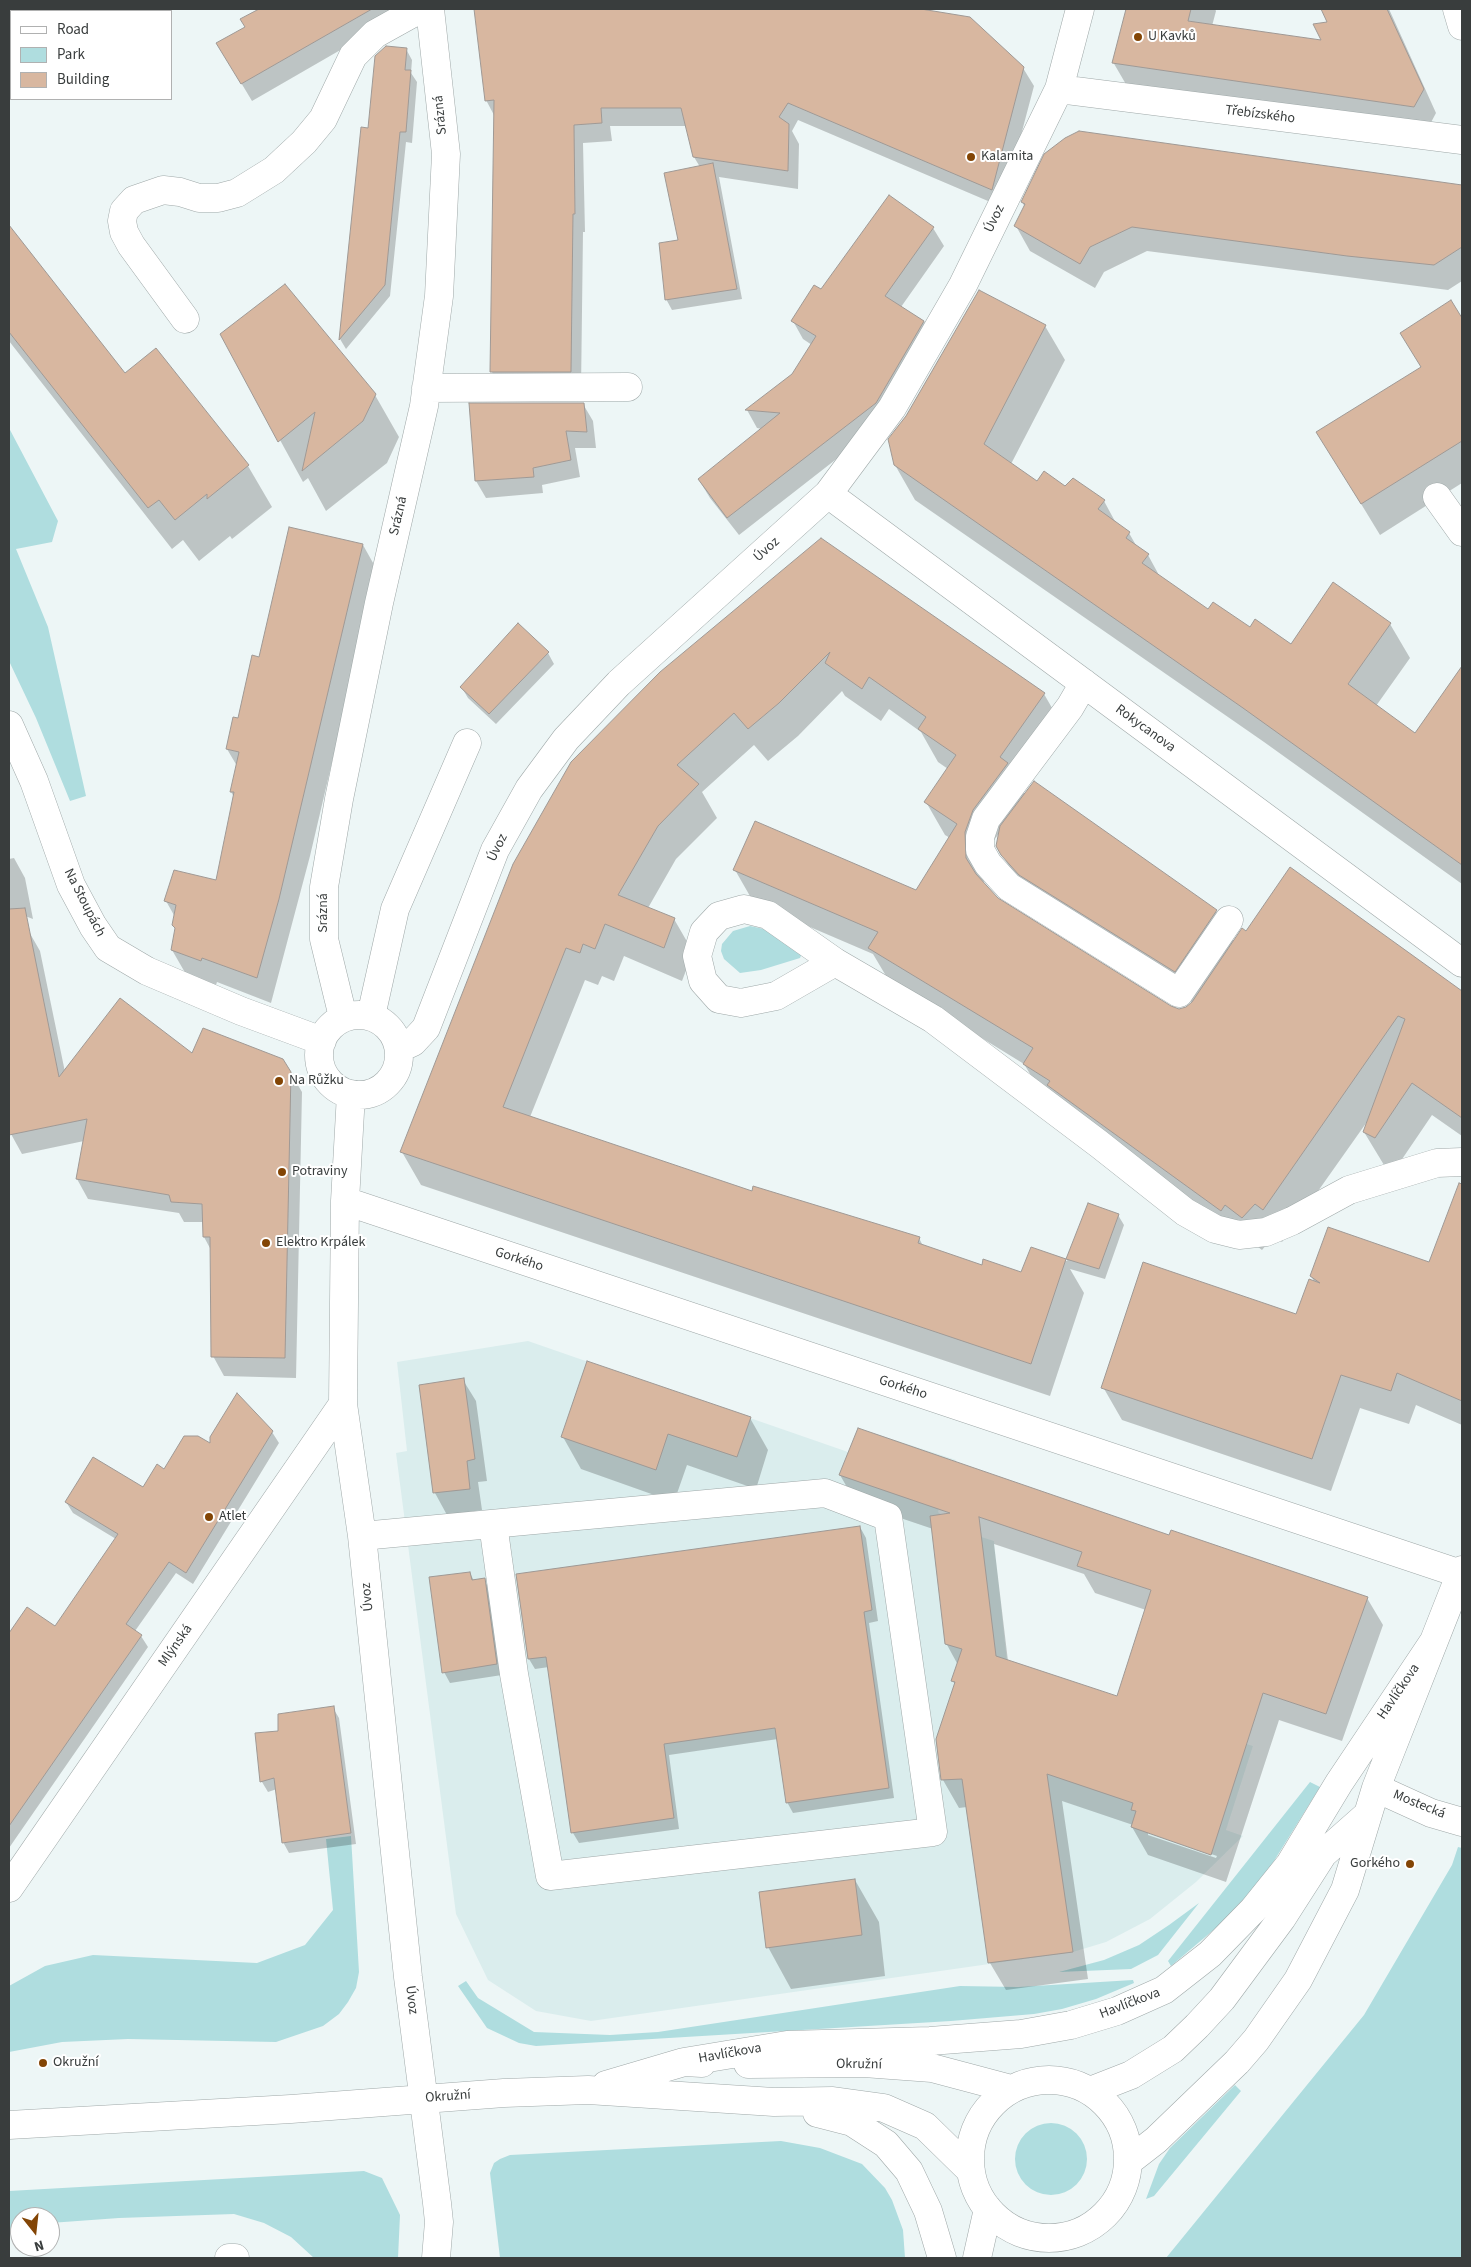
<!DOCTYPE html>
<html>
<head>
<meta charset="utf-8">
<style>
  body { margin:0 }
  #map { position:relative; width:1471px; height:2267px; overflow:hidden; background:#edf6f6; font-family:"Source Sans 3",sans-serif }
  canvas { display:block }
  .frame { position:absolute; inset:0; border:10px solid #393d3d; pointer-events:none }
  .legend { position:absolute; left:10px; top:10px; width:162px; height:90px; box-sizing:border-box; background:#fff; border:1px solid #b0b1b1; margin:0; padding:6px 9px; list-style:none; font-size:15px; color:#393d3d }
  .legend li { display:flex; align-items:center; gap:10px; height:25px }
  .legend b { width:25px; border:1px solid #b0b1b1 }
  .north { position:absolute; left:10px; top:2207px; width:50px; height:50px; box-sizing:border-box; background:#fff; border:1px solid #b0b1b1; border-radius:50%; rotate:164deg; font-size:14px; font-weight:700; line-height:20px; text-align:center; color:#393d3d }
  .north::after { content:''; display:block; margin:auto; width:18px; height:22px; background:#834505; clip-path:polygon(50% 0,100% 100%,50% 72%,0 100%) }
</style>
</head>
<body>
<div id="map">
<canvas width="1471" height="2267"></canvas>
<div class="frame"></div>
<ul class="legend">
<li><b style="height:6px;background:#fff"></b>Road</li>
<li><b style="height:14px;background:#afdddf"></b>Park</li>
<li><b style="height:14px;background:#d8b7a0"></b>Building</li>
</ul>
<div class="north">N</div>
</div>
<script>
const c = document.querySelector('canvas').getContext('2d');
c.lineJoin = 'round';
function paint(path, color) {
  c.fillStyle = color;
  c.fill(path, 'evenodd');
}
function poly(rows) {
  const path = new Path2D();
  for (const r of rows) {
    if (r.length === 3) {
      path.moveTo(r[0] + r[2], r[1]);
      path.arc(r[0], r[1], r[2], 0, 2 * Math.PI);
      continue;
    }
    path.moveTo(r[0], r[1]);
    for (let i = 2; i < r.length; i += 2) path.lineTo(r[i], r[i + 1]);
  }
  return path;
}
function trace(path, color, width, dash) {
  c.strokeStyle = color;
  c.lineWidth = width;
  c.lineCap = dash ? 'butt' : 'round';
  c.setLineDash(dash || []);
  c.stroke(path);
}
function label(font, color, halo, rows, align = 'center') {
  c.font = font + ' "Source Sans 3",sans-serif';
  c.lineWidth = 4;
  c.setLineDash([]);
  c.textBaseline = 'middle';
  c.strokeStyle = halo;
  c.fillStyle = color;
  for (const [text, x, y, turn = 0] of rows) {
    c.save();
    c.translate(x, y);
    c.rotate((+turn || 0) * Math.PI / 180);
    c.textAlign = isNaN(turn) ? turn : align;
    if (halo) c.strokeText(text, 0, 0);
    c.fillText(text, 0, 0);
    c.restore();
  }
}
paint(poly([
  [528,1341,848,1452,858,1428,956,1460,938,1512,960,1530,994,1541,1007,1661,1044,1677,1253,1746,1226,1830,1243,1836,1196,1882,1150,1919,1106,1942,1073,1952,591,2021,536,2011,488,1980,456,1914,396,1453,407,1451,397,1362]
]), '#daeded');
paint(poly([
  [9,428,58,521,52,542,16,549,48,627,86,796,70,801,36,718,9,661],
  [750,926,764,929,802,953,800,958,761,970,740,973,724,959,721,951,722,944,733,931],
  [1310,1782,1320,1787,1269,1869,1230,1916,1171,1966,1168,1961],
  [351,1836,359,1972,356,1988,348,2002,339,2014,323,2026,276,2042,128,2039,62,2042,9,2052,9,1986,45,1966,93,1955,257,1963,305,1945,333,1910,326,1839],
  [1458,1847,1462,1848,1462,2258,1166,2258,1364,2015,1452,1865],
  [1199,1903,1158,1955,1131,1969,1059,1972,1104,1960,1139,1945,1169,1925],
  [1133,1980,1134,1983,1096,1999,1062,2009,1034,2014,951,2021,536,2046,519,2043,487,2028,458,1986,466,1981,478,1998,534,2032,610,2035,658,2032,960,1986,1018,1987],
  [1235,2085,1241,2091,1154,2196,1146,2199,1159,2164,1170,2148],
  [1051,2159,36],
  [781,2141,820,2148,862,2164,885,2188,892,2200,903,2230,905,2258,500,2258,490,2173,494,2163,500,2159,510,2155],
  [364,2171,382,2178,400,2215,398,2258,314,2258,291,2237,264,2223,234,2214,119,2218,50,2223,50,2217,20,2217,20,2227,9,2230,9,2191]
]), '#afdddf');
paint(poly([
  [261,9,399,9,401,15,252,101,228,61,246,27,242,20],
  [475,9,913,9,970,19,1023,68,1034,86,1002,207,798,120,792,131,799,144,798,189,719,177,742,299,672,310,666,299,700,167,694,157,687,126,610,126,612,141,583,143,585,232,583,232,581,390,502,390,492,372,495,117,486,100],
  [1127,9,1215,9,1216,11,1212,26,1323,42,1329,24,1322,9,1389,9,1436,113,1427,130,1127,86,1113,62],
  [406,49,412,60,411,73,417,82,412,143,406,142,390,296,346,349,340,339,363,129,370,130],
  [1453,184,1462,193,1462,281,1448,290,1147,251,1104,272,1095,288,1030,251,1016,226,1025,207,1022,202],
  [933,228,944,246,901,307,924,321,934,340,889,418,739,535,710,498,699,480,762,429,757,428,747,410,793,375,812,345,803,339,793,321,821,291],
  [18,239,125,375,248,466,272,507,232,539,230,536,199,561,183,540,172,549,9,341,9,246],
  [1451,302,1462,321,1462,483,1380,535,1318,433,1422,368],
  [1045,326,1065,360,1011,464,1037,483,1066,488,1104,501,1117,525,1129,533,1137,547,1148,555,1160,577,1208,610,1251,629,1291,646,1390,624,1410,658,1376,706,1416,734,1459,672,1462,674,1462,884,1264,742,915,500,895,465],
  [222,334,375,395,399,437,387,463,326,511,308,478,303,482],
  [583,404,593,421,596,448,575,448,580,477,542,485,543,493,486,498,476,481],
  [821,539,1044,694,1063,727,1021,787,1025,795,1216,911,1234,942,1246,932,1290,869,1462,992,1462,1136,1432,1115,1394,1171,1384,1165,1364,1132,1369,1119,1282,1242,1274,1236,1262,1250,1245,1237,1240,1243,1044,1097,1024,1064,889,981,873,954,754,903,735,870,916,892,950,838,945,835,926,802,948,769,938,762,921,732,889,709,881,721,845,696,842,691,798,736,768,761,754,745,702,792,717,818,676,859,648,908,674,919,693,952,682,981,624,956,614,981,602,976,598,985,585,980,530,1117,753,1192,919,1238,923,1246,982,1266,1022,1273,1031,1249,1067,1261,1089,1205,1118,1215,1124,1225,1105,1279,1070,1269,1084,1293,1050,1396,421,1185,402,1152],
  [1000,832,997,846,1021,887,1039,907,1193,1003,1187,1008,1179,1010,1170,1007,1000,901,984,885,983,866,992,843],
  [363,545,377,570,310,856,271,1003,217,982,216,985,187,976,172,950,176,930,175,917,166,901,217,881,234,797,231,792,237,766,227,749,239,720],
  [518,624,548,653,554,664,496,724,468,698,462,688],
  [14,858,25,878,33,919,9,910,9,859],
  [9,916,28,930,40,951,65,1072,193,1054,290,1072,302,1092,296,1378,224,1376,213,1356,211,1250,204,1237,204,1222,184,1222,179,1213,88,1199,77,1179,84,1141,22,1154,11,1134,9,1122],
  [1454,1201,1462,1204,1462,1425,1416,1405,1409,1424,1360,1408,1331,1491,1122,1420,1103,1387,1297,1315,1315,1283,1311,1276,1430,1264],
  [463,1380,476,1401,487,1481,478,1482,482,1510,447,1515,435,1493],
  [750,1418,768,1450,756,1489,687,1465,674,1502,581,1469,563,1437],
  [272,1432,279,1443,193,1584,176,1573,135,1631,141,1636,148,1647,9,1848,9,1695,25,1671,9,1658,9,1635,33,1612,55,1628,116,1539,73,1513,66,1502,144,1489,165,1471,211,1445],
  [840,1475,1170,1537,1367,1598,1383,1625,1342,1741,1279,1720,1226,1882,1148,1855,1132,1827,1133,1825,1062,1801,1088,1979,1006,1990,990,1963,967,1807,959,1808,943,1780,937,1739,955,1685,953,1681,958,1665,946,1643,933,1529,856,1503],
  [994,1544,1084,1574,1095,1593,1146,1610,1117,1698,1008,1661],
  [1148,1832,1217,1856,1216,1858,1148,1835],
  [860,1527,866,1538,878,1621,869,1623,894,1798,793,1813,787,1802,778,1739,669,1755,679,1829,579,1843,573,1833,549,1667,535,1669,529,1659],
  [470,1573,474,1581,484,1580,490,1590,502,1675,450,1683,444,1672],
  [333,1708,339,1718,356,1844,289,1853,283,1842,277,1789,268,1792,262,1782,256,1734,279,1732],
  [855,1880,879,1922,885,1976,791,1989,768,1947]
]), '#0003');
const building = poly([
  [259,9,372,9,241,84,216,43,245,27,240,19,259,9],
  [474,9,921,9,970,17,1024,67,992,190,788,103,779,117,789,124,788,171,693,157,681,108,601,108,602,123,574,125,575,214,573,214,571,372,490,372,494,100,485,101,474,9],
  [1126,9,1191,9,1188,21,1321,40,1313,24,1327,22,1321,9,1387,9,1424,89,1414,107,1112,63,1126,9],
  [386,46,407,48,405,70,411,70,406,132,400,132,385,285,339,340,361,127,368,128,375,56,386,46],
  [1079,131,1462,185,1462,247,1434,265,1347,256,1132,227,1090,247,1080,264,1014,226,1025,204,1021,202,1044,154,1065,138,1079,131],
  [713,163,737,289,665,300,659,243,678,240,664,173,713,163],
  [889,195,934,227,885,296,924,321,876,403,727,518,698,479,780,413,745,410,792,374,816,336,791,321,814,285,821,289,889,195],
  [9,225,125,373,156,348,249,465,207,499,207,494,175,520,159,500,148,508,9,332,9,225],
  [285,284,376,394,363,421,302,471,315,412,278,442,220,334,285,284],
  [979,290,1046,325,984,444,1037,481,1044,471,1065,486,1073,478,1105,500,1098,509,1130,532,1126,538,1149,554,1142,563,1208,609,1213,602,1250,627,1255,619,1291,644,1333,582,1391,623,1348,684,1415,733,1462,666,1462,865,1243,708,894,465,888,439,906,416,979,290],
  [1451,300,1462,318,1462,441,1361,504,1316,432,1421,367,1400,333,1451,300],
  [469,403,584,403,587,432,566,431,571,460,533,468,534,477,475,481,469,403],
  [289,527,363,544,279,899,257,978,202,958,201,961,171,950,175,928,172,925,176,905,164,901,174,870,216,880,234,792,230,792,239,752,226,749,233,717,238,718,252,655,259,657,289,527],
  [821,538,1045,693,1000,757,1008,763,973,810,965,832,966,858,976,874,998,898,1171,1006,1179,1009,1186,1007,1192,1002,1242,928,1246,931,1290,867,1462,991,1462,1118,1412,1083,1375,1138,1363,1132,1405,1019,1398,1016,1263,1210,1255,1204,1242,1218,1225,1205,1221,1211,1047,1085,1050,1081,1023,1064,1033,1048,868,948,878,932,733,870,755,821,916,890,957,824,924,802,956,755,918,729,926,717,869,677,862,689,825,663,830,652,779,703,748,729,734,713,677,765,699,784,658,826,618,895,675,918,664,948,605,924,595,949,583,944,580,953,566,948,503,1107,752,1191,753,1186,920,1237,918,1243,982,1265,983,1259,1021,1272,1031,1247,1066,1259,1031,1364,400,1152,513,864,571,762,660,672,821,538],
  [518,623,549,652,489,714,460,687,518,623],
  [1034,781,1217,910,1175,972,1019,875,1001,855,996,846,1000,826,1034,781],
  [25,908,59,1077,120,998,192,1053,203,1028,283,1059,291,1072,285,1358,211,1357,210,1237,203,1237,202,1204,171,1202,169,1195,76,1179,87,1119,9,1135,9,909,25,908],
  [1459,1183,1462,1184,1462,1401,1397,1373,1391,1391,1341,1375,1312,1459,1101,1388,1143,1262,1296,1314,1309,1279,1320,1283,1310,1276,1328,1227,1429,1262,1459,1183],
  [1088,1203,1119,1214,1099,1269,1066,1259,1088,1203],
  [587,1361,751,1417,737,1457,668,1434,656,1470,561,1437,587,1361],
  [464,1378,475,1459,467,1461,470,1489,433,1493,419,1385,464,1378],
  [237,1393,273,1431,186,1573,169,1562,126,1624,142,1635,9,1826,9,1633,27,1607,55,1626,118,1534,65,1502,93,1457,143,1487,157,1464,164,1469,184,1436,198,1436,210,1443,210,1437,237,1393],
  [858,1428,1169,1535,1171,1530,1368,1597,1326,1714,1263,1693,1211,1855,1131,1827,1136,1811,1131,1810,1133,1803,1047,1774,1073,1952,988,1963,962,1779,941,1780,936,1739,955,1682,951,1681,962,1649,945,1644,930,1516,950,1513,839,1475,858,1428],
  [979,1517,1082,1552,1077,1566,1151,1590,1117,1696,996,1656,979,1517],
  [860,1526,872,1610,864,1612,889,1788,786,1803,775,1728,664,1744,674,1818,571,1833,546,1657,528,1659,516,1574,860,1526],
  [470,1572,472,1580,485,1578,497,1664,442,1673,429,1577,470,1572],
  [334,1706,351,1833,282,1843,274,1778,260,1782,255,1733,278,1731,278,1714,334,1706],
  [855,1879,862,1935,766,1948,759,1892,855,1879]
]);
paint(building, '#d8b7a0');
trace(building, '#9f9995', 1);
const minor = poly([
  [1457,9,1462,26],
  [1059,89,1462,140],
  [185,319,131,245,124,232,122,221,124,211,134,200,163,190,180,192,199,198,218,198,237,193,274,170,304,142,323,119,353,56,375,34,411,14,425,9],
  [426,388,628,387],
  [828,494,1462,963],
  [1437,497,1462,532],
  [1084,683,1070,707,986,819,980,837,980,850,988,864,1009,887,1179,993,1229,920],
  [9,725,34,781,71,885,93,926,108,948,147,971,241,1011,322,1041],
  [835,962,776,996,741,1003,719,999,703,981,697,956,704,932,719,916,744,909,768,915,835,962,933,1019,1099,1144,1185,1212,1215,1229,1239,1235,1266,1232,1292,1221,1349,1190,1437,1163,1462,1162],
  [359,1055,40],
  [371,1016,395,909,467,743],
  [343,1017,324,939,324,887,339,799,379,603,424,406,439,296,446,154,430,9],
  [400,1048,413,1042,426,1028,495,850,529,789,566,739,619,683,828,494,892,408,963,285,1059,89,1080,9],
  [351,1094,345,1201,343,1404,362,1536,408,1977,437,2203,439,2222,436,2258],
  [345,1201,1461,1574],
  [362,1536,825,1493,888,1517,933,1832,550,1876,514,1674,493,1524],
  [1376,1788,1431,1813,1462,1822],
  [9,1888,343,1404],
  [684,2062,787,2045,930,2041,1021,2034,1071,2025,1117,2011,1164,1990,1210,1954,1253,1910,1290,1864,1339,1783,1434,1641],
  [748,2064,864,2063,932,2068,1011,2089],
  [1049,2159,79],
  [606,2085,684,2062,702,2063],
  [1090,2091,1131,2075,1173,2049,1197,2026,1222,1999,1282,1918,1323,1854,1366,1816],
  [817,2113,852,2122,886,2144,909,2171,928,2211,942,2258],
  [9,2125,291,2109,504,2093,588,2090,774,2102,833,2101,884,2108,925,2126,971,2171],
  [1129,2161,1156,2140,1237,2062,1256,2040,1298,1980,1345,1890,1376,1788,1462,1570],
  [229,2258,235,2258],
  [977,2258,988,2209]
]);
trace(minor, '#9fa8a8', 29);
trace(minor, '#fff', 28);
for (const [x, y, r, color] of [
  [1138,37,5,"#834505"],
  [971,157,5,"#834505"],
  [279,1081,5,"#834505"],
  [282,1172,5,"#834505"],
  [266,1243,5,"#834505"],
  [209,1517,5,"#834505"],
  [1410,1864,5,"#834505"],
  [43,2063,5,"#834505"]
]) {
  const dot = new Path2D();
  dot.arc(x, y, r, 0, 2 * Math.PI);
  c.fillStyle = color;
  c.fill(dot);
  trace(dot, '#fff', 2);
}
label('14px', '#393d3d', '#fff', [
  ["U Kavků",1148,37],
  ["Kalamita",981,157],
  ["Na Růžku",289,1081],
  ["Potraviny",292,1172],
  ["Elektro Krpálek",276,1243],
  ["Atlet",219,1517],
  ["Gorkého",1400,1864,"right"],
  ["Okružní",53,2063]
], 'left');
label('14px', '#393d3d', '#fff', [
  ["Srázná",441,115,-96],
  ["Třebízského",1260,115,7],
  ["Úvoz",995,219,-64],
  ["Srázná",399,516,-77],
  ["Úvoz",767,550,-42],
  ["Rokycanova",1145,729,36],
  ["Úvoz",498,848,-64],
  ["Na Stoupách",84,903,63],
  ["Srázná",324,913,-90],
  ["Gorkého",519,1260,18],
  ["Gorkého",903,1388,18],
  ["Úvoz",368,1597,-96],
  ["Mlýnská",176,1646,-55],
  ["Havlíčkova",1399,1692,-56],
  ["Mostecká",1419,1805,22],
  ["Úvoz",411,2000,83],
  ["Havlíčkova",1130,2004,-21],
  ["Havlíčkova",730,2054,-10],
  ["Okružní",859,2065,1],
  ["Okružní",448,2097,-4]
]);
</script>
</body>
</html>
